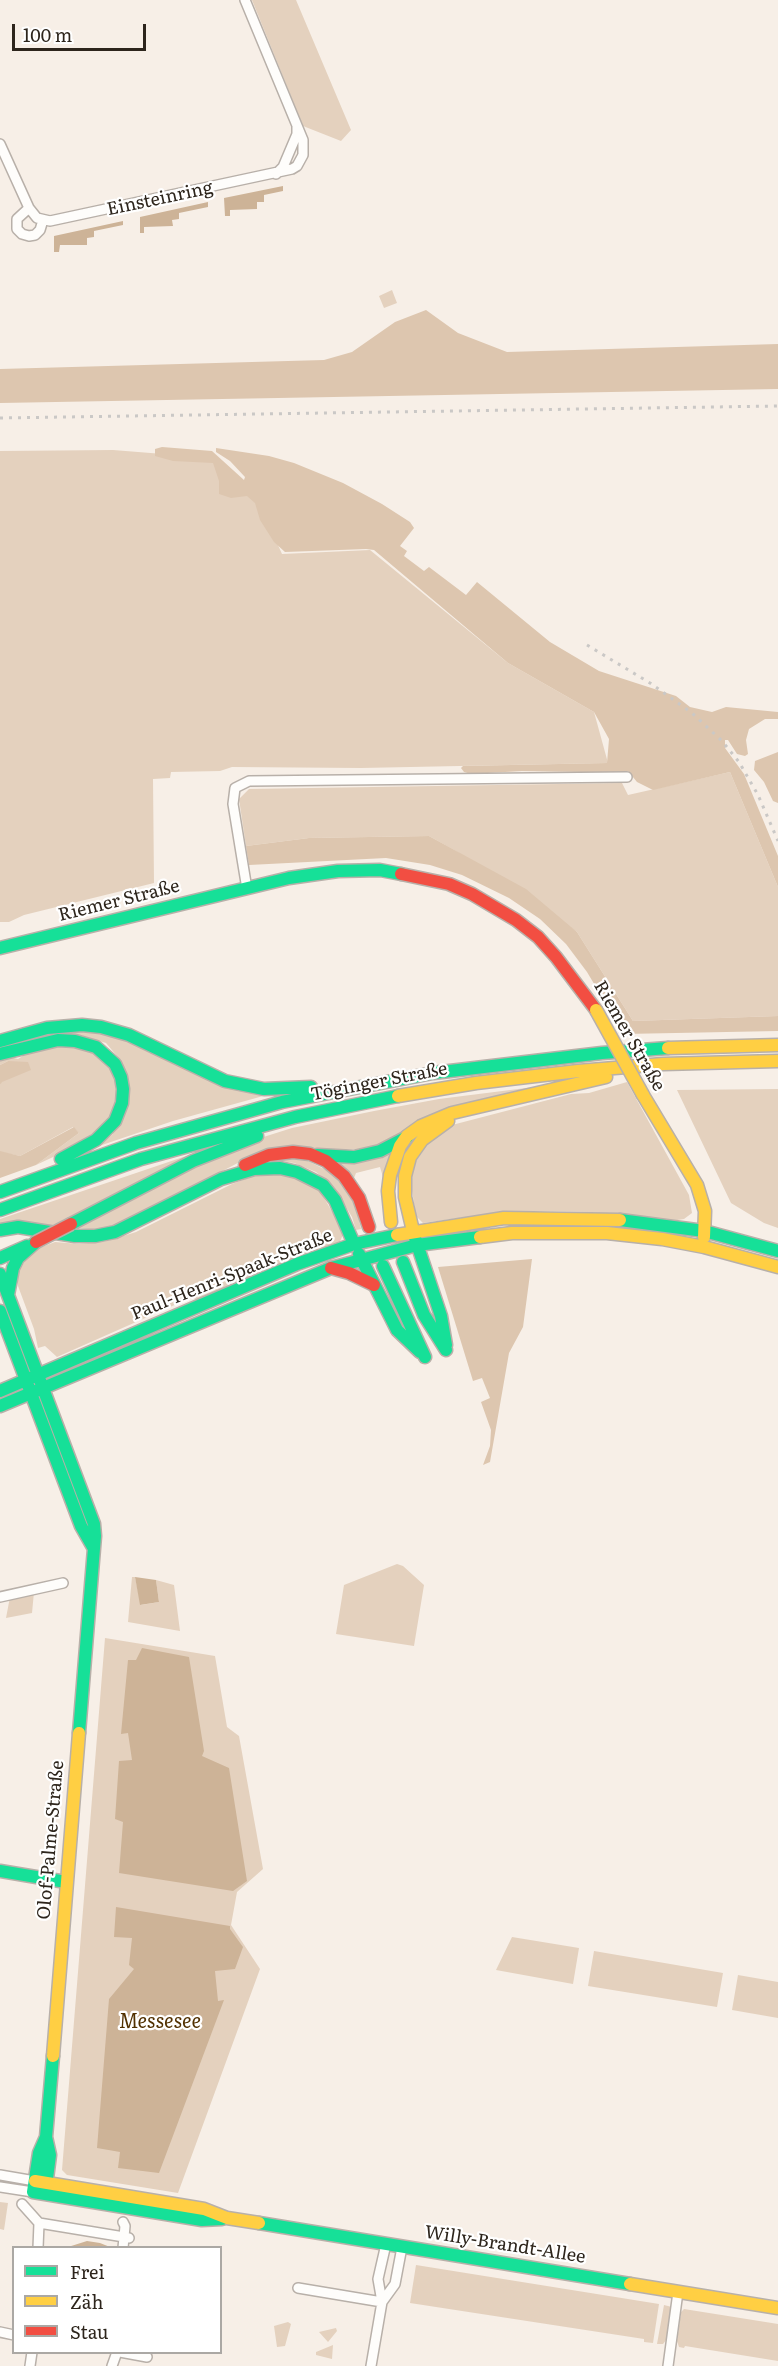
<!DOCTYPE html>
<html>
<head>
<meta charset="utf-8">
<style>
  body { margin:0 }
  #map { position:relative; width:778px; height:2366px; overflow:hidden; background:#f7efe7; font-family:Literata,serif }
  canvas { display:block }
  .legend { position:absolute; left:12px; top:2246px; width:210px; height:108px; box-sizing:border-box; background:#fff; border:2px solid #aba8a4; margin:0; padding:8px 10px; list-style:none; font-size:18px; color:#2d251c }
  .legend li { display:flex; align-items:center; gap:12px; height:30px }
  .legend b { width:30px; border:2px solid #aba8a4 }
  .scale { position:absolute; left:12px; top:24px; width:134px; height:27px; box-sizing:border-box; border:3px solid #2d251c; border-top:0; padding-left:8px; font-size:18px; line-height:21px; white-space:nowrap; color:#2d251c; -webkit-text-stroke:4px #fff; paint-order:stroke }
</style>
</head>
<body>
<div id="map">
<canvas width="778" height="2366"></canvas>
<ul class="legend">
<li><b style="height:8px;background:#16e098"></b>Frei</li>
<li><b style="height:8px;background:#ffcf43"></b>Zäh</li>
<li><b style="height:8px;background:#f24e42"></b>Stau</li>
</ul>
<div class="scale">100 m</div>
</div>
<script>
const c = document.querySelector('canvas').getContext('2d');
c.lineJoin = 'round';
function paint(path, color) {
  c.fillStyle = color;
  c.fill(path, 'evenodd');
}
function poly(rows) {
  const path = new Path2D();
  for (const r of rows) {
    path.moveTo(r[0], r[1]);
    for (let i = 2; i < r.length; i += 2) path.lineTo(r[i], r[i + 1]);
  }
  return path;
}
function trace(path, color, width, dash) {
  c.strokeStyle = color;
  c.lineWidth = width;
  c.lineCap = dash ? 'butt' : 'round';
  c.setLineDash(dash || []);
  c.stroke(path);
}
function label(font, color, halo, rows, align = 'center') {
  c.font = font + ' Literata,serif';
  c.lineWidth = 4.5;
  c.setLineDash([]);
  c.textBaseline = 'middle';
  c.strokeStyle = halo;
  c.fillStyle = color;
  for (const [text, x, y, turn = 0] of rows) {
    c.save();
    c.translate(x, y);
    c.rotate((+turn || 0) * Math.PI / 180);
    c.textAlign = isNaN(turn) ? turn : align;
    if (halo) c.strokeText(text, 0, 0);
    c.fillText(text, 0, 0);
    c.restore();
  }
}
paint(poly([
  [252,0,296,0,351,130,341,141,303,126],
  [392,290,397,303,384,308,379,296],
  [113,450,213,458,257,498,282,554,370,550,508,663,594,712,608,763,361,768,232,767,220,771,171,772,170,778,153,779,154,883,24,915,9,922,0,922,0,451],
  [730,772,778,887,778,1016,633,1021,577,932,456,851,429,836,309,838,246,846,239,799,249,789,622,783,628,795],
  [80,1031,108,1034,274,1093,173,1121,99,1146,113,1134,122,1062,106,1043,80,1035,0,1047],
  [65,1045,86,1046,115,1074,117,1108,105,1125,66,1151,36,1165,79,1133,73,1127,20,1156,0,1152,0,1085,8,1061,0,1065,0,1060,10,1057,18,1059,29,1052],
  [627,1082,689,1195,692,1213,684,1219,671,1221,591,1212,538,1211,488,1214,423,1223,416,1216,410,1178,414,1164,429,1142,452,1125,571,1094,589,1093],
  [542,1086,404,1132,373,1148,251,1156,118,1226,100,1230,77,1228,172,1177,254,1140,292,1128,374,1111,439,1099],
  [778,1089,778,1228,764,1223,731,1203,677,1090],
  [395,1148,383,1177,380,1167,356,1173,354,1178,336,1160],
  [207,1149,69,1221,48,1226,0,1226,0,1219],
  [300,1157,336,1175,356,1206,361,1229,356,1230,352,1217,334,1187,316,1172,294,1163,268,1159],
  [264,1172,292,1174,320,1191,344,1232,339,1244,199,1299,188,1299,57,1357,45,1346,38,1348,34,1329,18,1286,17,1274,31,1251,55,1242,79,1244,107,1241,136,1232,232,1184],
  [397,1564,403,1566,424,1585,414,1646,336,1634,344,1585],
  [132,1577,135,1577,141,1605,159,1602,156,1580,174,1585,180,1631,128,1622],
  [34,1592,32,1613,6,1618,10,1597],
  [105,1638,215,1656,227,1727,239,1736,263,1869,237,1892,231,1925,260,1969,178,2193,67,2175,62,2170],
  [512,1937,579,1948,573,1984,496,1970],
  [594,1951,723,1973,717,2007,588,1986],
  [738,1975,778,1982,778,2018,732,2010],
  [0,2202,8,2203,4,2230,0,2229],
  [416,2265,659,2304,653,2343,644,2342,644,2339,410,2303],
  [664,2305,672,2307,667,2339,663,2344,657,2344],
  [684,2309,778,2324,778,2361,685,2346,684,2348,679,2347,677,2341,681,2312],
  [288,2322,291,2324,285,2346,277,2347,274,2326],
  [336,2328,337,2331,328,2342,319,2332],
  [333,2345,332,2359,316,2355,316,2352]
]), '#e4d1be');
paint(poly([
  [426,310,458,333,507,352,778,344,778,389,0,403,0,369,324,360,352,352,395,322],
  [162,447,212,451,244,480,245,477,230,461,216,452,216,448,269,456,294,463,343,483,382,504,410,522,414,528,400,546,407,551,404,556,424,571,429,567,466,595,477,582,550,642,599,671,676,696,690,707,712,712,726,707,778,712,778,719,765,719,749,729,746,740,748,754,745,756,737,754,728,740,725,740,725,748,744,774,778,856,778,887,730,772,653,790,637,782,628,771,618,774,582,772,522,771,471,774,464,772,461,768,463,766,607,763,609,739,594,712,508,663,374,550,366,549,285,552,274,542,260,520,255,503,247,496,231,498,219,494,219,481,213,463,173,461,155,456,155,449],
  [778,752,778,803,773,801,764,782,754,770,755,761],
  [429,836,526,889,577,932,633,1021,778,1016,778,1031,624,1034,587,972,566,944,540,919,509,898,462,875,430,865,386,858,249,865,246,846,309,838],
  [8,1061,28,1062,31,1070,2,1082,0,1085,0,1065],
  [74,1127,79,1133,36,1165,0,1178,0,1151,20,1156],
  [532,1259,523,1327,509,1353,490,1462,483,1465,490,1446,491,1430,481,1402,490,1398,482,1378,473,1381,438,1267]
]), '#ddc6af');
paint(poly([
  [283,186,283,191,264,195,264,202,257,202,257,209,230,210,230,216,225,216,224,198],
  [208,202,208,207,179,213,179,219,172,220,173,226,144,227,144,233,140,233,140,217],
  [123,221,123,225,94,231,94,237,87,238,87,245,60,245,59,252,54,252,54,236],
  [135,1577,156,1580,159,1602,140,1605],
  [142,1648,189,1657,204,1751,202,1756,229,1768,247,1881,233,1891,119,1873,123,1822,115,1819,119,1761,132,1760,128,1733,121,1734,128,1660,136,1660],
  [116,1907,230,1926,230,1929,243,1947,235,1969,215,1971,218,2001,224,2000,159,2173,118,2168,120,2152,97,2148,109,1999,134,1969,129,1965,132,1938,114,1937],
  [87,2241,100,2243,110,2247,68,2247]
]), '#cdb397');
const street = poly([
  [0,144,29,208,37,218,50,221,292,169,297,166,303,155,303,140,245,0],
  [276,174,283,167,297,134,297,127],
  [29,208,17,219,17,229,22,234,29,236,35,235,40,230,43,220],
  [247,889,233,804,235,788,249,781,627,777],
  [0,1597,63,1583],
  [0,2175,35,2181],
  [0,2187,33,2192],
  [22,2204,39,2223,38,2248],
  [123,2222,125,2226,124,2237,129,2238],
  [39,2223,124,2237,123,2248],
  [298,2288,382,2302],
  [382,2302,395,2284,402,2247],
  [0,2332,14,2335],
  [120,2352,147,2357],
  [30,2366,32,2352],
  [112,2366,117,2352],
  [371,2366,382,2302,378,2279,386,2244],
  [668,2366,678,2292]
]);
const fast = poly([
  [0,948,289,878,338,871,380,870,401,874],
  [0,1041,47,1028,82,1025,101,1027,129,1035,225,1081,264,1089,311,1087],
  [0,1054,58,1040,75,1041,96,1047,115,1064,121,1077,123,1089,122,1103,115,1121,96,1140,61,1159],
  [317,1155,354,1157,380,1151,407,1137],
  [0,1192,136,1143,282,1102,433,1073,602,1053,668,1048],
  [0,1210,141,1159,295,1117,398,1096],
  [620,1220,704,1231,778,1251],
  [71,1224,193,1161,257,1136],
  [0,1230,18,1227,75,1236,95,1236,115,1232,221,1179,254,1169,280,1168,297,1172,323,1185,335,1200,354,1244],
  [415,1238,441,1316,446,1345],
  [359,1254,397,1330,420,1352],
  [0,1258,27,1246],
  [403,1262,424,1315,446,1350],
  [383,1266,425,1357],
  [0,1274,94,1524,95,1536,79,1733],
  [8,1295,13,1268,18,1258,36,1242],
  [0,1311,81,1526,93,1547],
  [0,1391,297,1264,354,1244,397,1235],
  [0,1406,331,1268,417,1245,480,1237],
  [0,1871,66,1882],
  [46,2137,39,2153,33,2192,202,2220,222,2219],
  [45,2194,50,2155,46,2137,53,2056],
  [259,2223,630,2284]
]);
const slow = poly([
  [668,1048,778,1045],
  [643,1095,697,1185,705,1211,704,1237],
  [398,1096,476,1083,578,1071,663,1064,778,1061],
  [391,1222,388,1191,390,1175,400,1146,407,1136,421,1126,452,1113,606,1077],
  [413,1231,405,1197,405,1176,410,1157,422,1140,448,1121],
  [397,1235,504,1218,620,1220],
  [480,1237,512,1233,607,1233,662,1239,704,1247,778,1267],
  [53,2056,79,1733],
  [35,2181,204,2209,227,2218,259,2223],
  [630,2284,778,2308]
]);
const jam = poly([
  [401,874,449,884,472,894,516,920,538,937,556,957,596,1010],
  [245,1165,269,1155,293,1152,310,1154,326,1161,344,1176,359,1198,369,1227],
  [331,1268,349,1273,374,1285]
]);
trace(street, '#b8b0a9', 12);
trace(fast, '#b8b0a9', 15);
trace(slow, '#b8b0a9', 15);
trace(jam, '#b8b0a9', 15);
trace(street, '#fefdfb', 9);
trace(fast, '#16e098', 12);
trace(slow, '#ffcf43', 12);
trace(jam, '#f24e42', 12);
trace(poly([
  [0,418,778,406],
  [587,645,650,683,692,713,722,741,739,762,758,795,778,841]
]), '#cac8c6', 3, [3, 6]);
const slowBridge = poly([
  [596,1010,643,1095]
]);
const jamBridge = poly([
  [36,1242,71,1224]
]);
trace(slowBridge, '#b8b0a9', 15, []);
trace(jamBridge, '#b8b0a9', 15, []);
trace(slowBridge, '#ffcf43', 12);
trace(jamBridge, '#f24e42', 12);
label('18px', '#2d251c', '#fff', [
  ["Einsteinring",160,199,-12],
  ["Riemer Straße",119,901,-14],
  ["Riemer Straße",629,1036,60],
  ["Töginger Straße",379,1082,-11],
  ["Paul-Henri-Spaak-Straße",232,1275,-22],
  ["Olof-Palme-Straße",51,1840,-85],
  ["Willy-Brandt-Allee",505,2245,9]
]);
label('italic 20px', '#513000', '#fff', [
  ["Messesee",160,2022]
]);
</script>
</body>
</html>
